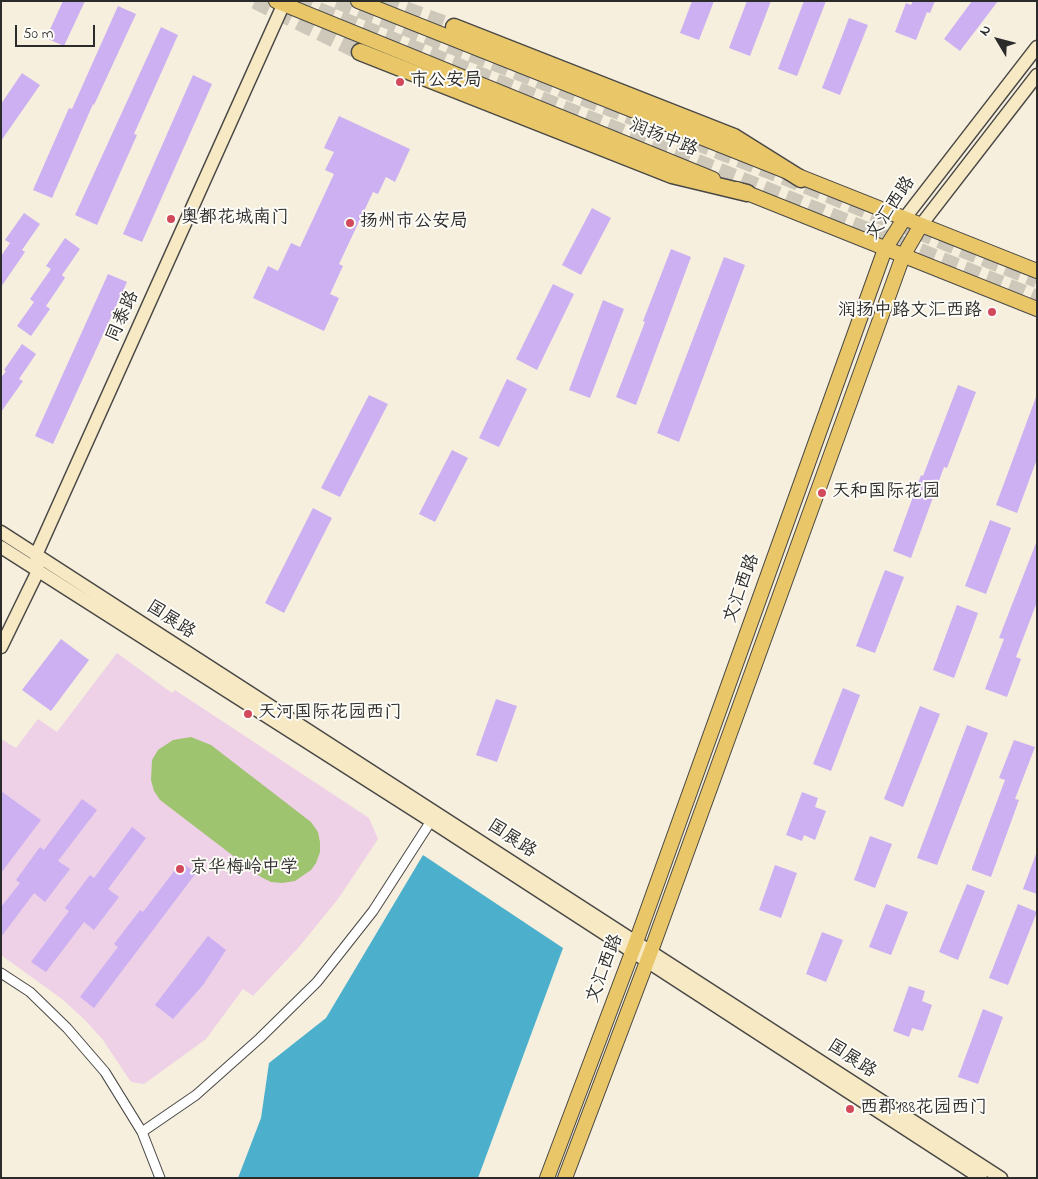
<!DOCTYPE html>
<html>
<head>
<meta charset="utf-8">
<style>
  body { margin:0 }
  #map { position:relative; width:1038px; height:1179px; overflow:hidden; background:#f6efdd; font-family:"Indie Flower",sans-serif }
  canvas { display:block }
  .frame { position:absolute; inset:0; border:2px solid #2b2b2b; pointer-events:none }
  .north { position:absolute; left:973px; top:15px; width:50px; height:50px; -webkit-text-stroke:4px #fdfcf7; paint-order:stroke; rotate:307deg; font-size:14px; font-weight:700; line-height:20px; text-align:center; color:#2b2b2b }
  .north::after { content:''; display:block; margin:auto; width:18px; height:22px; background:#2b2b2b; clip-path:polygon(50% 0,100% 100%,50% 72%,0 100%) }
  .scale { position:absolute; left:15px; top:25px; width:80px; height:22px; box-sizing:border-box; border:2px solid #2b2b2b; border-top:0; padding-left:6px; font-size:15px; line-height:18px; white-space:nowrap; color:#2b2b2b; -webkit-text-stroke:4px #fdfcf7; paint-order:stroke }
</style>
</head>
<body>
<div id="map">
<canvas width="1038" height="1179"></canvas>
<div class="frame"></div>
<div class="north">N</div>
<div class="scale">50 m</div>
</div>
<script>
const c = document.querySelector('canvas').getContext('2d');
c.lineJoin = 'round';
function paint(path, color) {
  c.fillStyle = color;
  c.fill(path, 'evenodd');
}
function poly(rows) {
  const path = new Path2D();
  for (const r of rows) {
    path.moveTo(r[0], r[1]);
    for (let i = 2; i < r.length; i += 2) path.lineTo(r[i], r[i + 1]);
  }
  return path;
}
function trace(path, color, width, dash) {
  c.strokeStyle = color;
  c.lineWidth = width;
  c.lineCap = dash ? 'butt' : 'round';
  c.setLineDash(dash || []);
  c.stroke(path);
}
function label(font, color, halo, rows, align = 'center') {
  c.font = font + ' "Indie Flower","LXGW WenKai TC",sans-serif';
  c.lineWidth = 4;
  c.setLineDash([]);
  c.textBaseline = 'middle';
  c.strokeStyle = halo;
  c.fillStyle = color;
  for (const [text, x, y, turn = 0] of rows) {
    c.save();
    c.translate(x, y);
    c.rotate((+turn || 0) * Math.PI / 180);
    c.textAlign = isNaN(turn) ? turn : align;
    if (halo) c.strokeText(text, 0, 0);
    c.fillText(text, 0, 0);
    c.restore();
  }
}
paint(poly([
  [117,653,172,693,175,690,369,818,378,839,338,899,299,947,253,996,243,989,206,1039,144,1084,131,1082,103,1040,85,1020,62,999,1,955,1,739,16,748,38,719,57,732]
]), '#eed0e7');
paint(poly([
  [191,737,211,745,311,822,318,832,320,842,320,852,316,863,311,870,295,881,282,883,271,882,261,877,160,800,154,791,151,780,152,760,158,750,173,740]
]), '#9fc46f');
paint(poly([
  [423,855,563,948,478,1178,238,1178,261,1118,269,1063,326,1018]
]), '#4cb0cc');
paint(poly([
  [63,1,85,1,64,46,46,38],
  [692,1,714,1,699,40,680,33],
  [747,1,771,1,750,56,729,48],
  [804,1,826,1,797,76,778,69],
  [913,1,935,1,930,13,927,12,916,40,895,32,906,3,911,5],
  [972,1,998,1,960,51,944,39],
  [118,6,136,14,94,105,93,104,52,198,33,190,69,108,72,109],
  [849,18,868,25,840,95,822,88],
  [161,27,178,35,134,134,137,135,97,225,75,215],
  [22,73,40,85,1,141,1,104],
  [193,75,212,84,142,242,123,234],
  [339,116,410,149,395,182,386,177,378,194,373,192,339,264,343,266,330,294,339,298,324,331,253,298,268,266,278,271,291,243,300,247,334,174,325,170,334,152,324,148],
  [592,208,611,218,581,275,562,265],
  [24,213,40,224,22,250,25,252,1,287,1,256,10,243,5,240],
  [65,238,80,249,62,275,65,278,46,306,50,309,31,336,17,326,34,302,30,299,51,269,46,266],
  [671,249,691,257,636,405,616,397,645,322,643,321],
  [724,257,745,265,679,442,657,433],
  [108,274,127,282,53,444,35,436],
  [553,284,574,294,537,370,516,359],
  [603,300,624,309,590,398,569,390],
  [22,344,36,354,19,379,23,381,1,412,1,378,6,371,4,370],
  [507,379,527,389,499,447,479,438],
  [958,385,976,392,947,468,944,467,911,558,893,551,921,475,923,476],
  [369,395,388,404,340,497,321,488],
  [1036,397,1037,459,1017,513,996,505],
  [452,450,468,458,435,522,419,514],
  [313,508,332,518,284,613,265,603],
  [990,520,1011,528,986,594,965,586],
  [1036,543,1037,602,1016,657,1021,659,1007,697,985,689,1004,639,999,638],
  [885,570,904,577,875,653,856,646],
  [957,605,978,613,954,678,933,670],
  [61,639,89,660,51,711,22,690],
  [843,688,860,695,831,771,813,764],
  [496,699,517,706,497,762,476,755],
  [920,706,940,714,903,807,884,799],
  [967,725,988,733,937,865,917,858],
  [1014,740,1035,747,1015,799,1019,800,991,877,972,870,972,868,1005,780,999,778],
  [1,791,41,820,1,873],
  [802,792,818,798,815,807,826,811,815,840,804,835,802,841,786,835],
  [82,799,97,810,58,861,70,869,45,902,34,893,1,937,1,907,20,883,16,880,40,847,44,850],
  [132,827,146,838,108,889,119,897,94,930,84,922,46,972,31,962,69,911,65,908,90,875,94,878],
  [870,836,892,844,875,888,854,880],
  [1036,854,1037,855,1037,894,1023,889],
  [181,862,196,873,94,1008,80,997,118,947,114,944,140,910,143,912],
  [775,865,797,873,781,918,759,910],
  [967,884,985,891,958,960,939,952],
  [886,904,908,912,891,955,869,947],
  [1018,904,1037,912,1008,985,989,978],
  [822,932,843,940,826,982,806,974],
  [208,936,226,950,203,985,173,1019,155,1005],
  [909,986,925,991,922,1001,932,1005,923,1031,912,1028,909,1037,893,1031],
  [983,1009,1003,1017,978,1084,958,1077]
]), '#ccb0f2');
trace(poly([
  [255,1,360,52],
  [296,1,1037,298],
  [337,1,784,177,1037,280],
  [383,1,454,27]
]), '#cdc8b9', 16, [16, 8]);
const street = poly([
  [1,973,30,992,67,1028,105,1072,142,1132,160,1178],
  [142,1132,196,1095,260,1038,317,982,373,911,431,821]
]);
const secondary = poly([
  [904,219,1037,47],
  [921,225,1037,75],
  [1,532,1001,1178],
  [1,547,431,821,981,1178],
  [1,647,38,571,36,555,285,1]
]);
const primary = poly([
  [276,1,713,179],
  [358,1,1037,271],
  [737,189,1037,309],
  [547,1178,636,942,885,249,904,219],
  [565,1178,651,951,903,256,921,225]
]);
const highway = poly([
  [454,27,734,137,801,179],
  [360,52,672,175,747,193]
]);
trace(street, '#494846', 11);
trace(secondary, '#494846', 15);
trace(primary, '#494846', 16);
trace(highway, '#494846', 19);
trace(street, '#fff', 9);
trace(secondary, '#f6e9c3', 12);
trace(primary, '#e9c769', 14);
trace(highway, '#e9c769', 16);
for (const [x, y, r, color] of [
  [400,82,5,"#d1495b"],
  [171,219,5,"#d1495b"],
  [350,223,5,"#d1495b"],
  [992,312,5,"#d1495b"],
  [822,493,5,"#d1495b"],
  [248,714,5,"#d1495b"],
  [180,869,5,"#d1495b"],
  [850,1109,5,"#d1495b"]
]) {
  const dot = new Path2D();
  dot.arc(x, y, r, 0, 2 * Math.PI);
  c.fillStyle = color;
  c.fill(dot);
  trace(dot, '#fdfcf7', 2);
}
label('18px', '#2b2b2b', '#fdfcf7', [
  ["市公安局",410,82],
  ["奥都花城南门",181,219],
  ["扬州市公安局",360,223],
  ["润扬中路文汇西路",982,312,"right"],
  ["天和国际花园",832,493],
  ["天河国际花园西门",258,714],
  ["京华梅岭中学",190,869],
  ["西郡188花园西门",860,1109]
], 'left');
label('18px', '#2b2b2b', '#fdfcf7', [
  ["润扬中路",663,139,22],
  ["文汇西路",892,209,-56],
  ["同泰路",124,317,-66],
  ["文汇西路",743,589,-70],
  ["国展路",170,621,33],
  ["国展路",511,840,33],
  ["文汇西路",606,969,-69],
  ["国展路",851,1060,33]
]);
</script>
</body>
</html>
